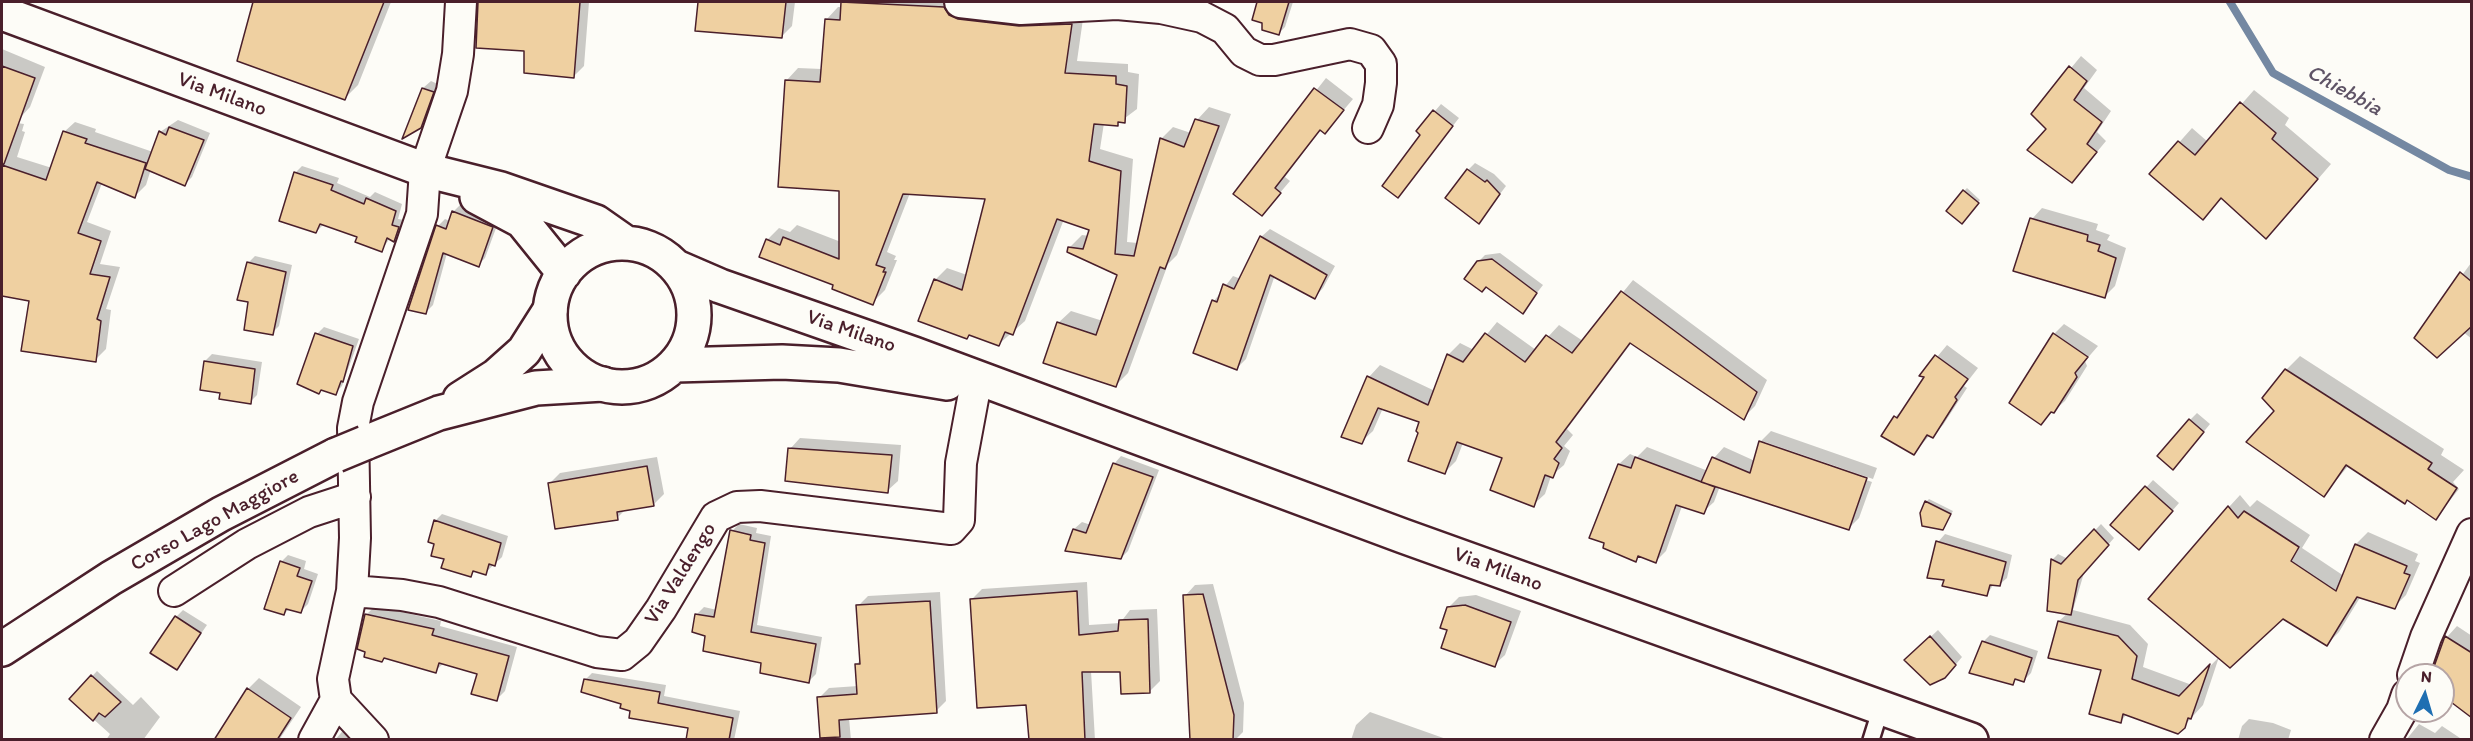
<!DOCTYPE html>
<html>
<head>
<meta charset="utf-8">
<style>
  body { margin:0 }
  #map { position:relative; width:2473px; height:741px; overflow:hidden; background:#fdfcf7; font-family:Itim,sans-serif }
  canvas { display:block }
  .frame { position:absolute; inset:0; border:3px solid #4a1f2b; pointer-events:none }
  .north { position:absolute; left:2395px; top:663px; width:60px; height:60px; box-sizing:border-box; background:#fdfcf7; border:2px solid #b5a4a5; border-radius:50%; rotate:5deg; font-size:16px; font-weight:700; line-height:24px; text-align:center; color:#4a1f2b }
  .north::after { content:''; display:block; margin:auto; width:21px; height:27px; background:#1f6fb2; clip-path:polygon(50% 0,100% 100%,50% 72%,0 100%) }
</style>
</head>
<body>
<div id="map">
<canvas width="2473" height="741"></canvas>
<div class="frame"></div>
<div class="north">N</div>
</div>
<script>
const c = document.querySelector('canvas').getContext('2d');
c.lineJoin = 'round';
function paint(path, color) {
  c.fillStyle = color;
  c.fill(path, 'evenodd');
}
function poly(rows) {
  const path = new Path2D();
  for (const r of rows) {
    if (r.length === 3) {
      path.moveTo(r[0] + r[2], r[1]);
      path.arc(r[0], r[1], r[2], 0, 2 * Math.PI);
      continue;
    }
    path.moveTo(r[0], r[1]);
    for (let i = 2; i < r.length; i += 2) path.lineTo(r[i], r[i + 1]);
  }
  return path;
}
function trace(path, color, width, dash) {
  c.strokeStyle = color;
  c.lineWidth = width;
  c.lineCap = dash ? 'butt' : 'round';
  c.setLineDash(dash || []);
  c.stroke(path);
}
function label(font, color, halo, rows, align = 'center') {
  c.font = font + ' Itim,sans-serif';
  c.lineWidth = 6;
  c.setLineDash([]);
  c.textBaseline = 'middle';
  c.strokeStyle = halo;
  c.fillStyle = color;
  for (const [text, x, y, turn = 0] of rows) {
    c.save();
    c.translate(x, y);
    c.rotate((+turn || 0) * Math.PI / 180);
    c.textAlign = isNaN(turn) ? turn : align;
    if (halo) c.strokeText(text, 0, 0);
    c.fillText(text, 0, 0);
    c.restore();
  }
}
paint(poly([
  [254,2,391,2,358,85,345,98,239,60],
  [479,2,589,2,584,66,574,76,526,50],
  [700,2,795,2,792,26,782,36,697,30],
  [842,2,960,2,1084,12,1077,61,1128,64,1128,72,1139,74,1137,109,1117,124,1104,123,1100,149,1133,159,1127,242,1138,243,1161,139,1173,127,1191,133,1197,120,1209,107,1231,114,1177,255,1168,264,1128,373,1115,386,1058,323,1071,311,1103,321,1119,274,1069,248,1082,235,1089,236,1091,230,1064,219,1025,321,999,344,971,334,967,338,935,280,947,268,967,275,986,198,910,193,887,252,896,256,894,260,897,260,885,290,872,303,835,285,767,240,779,228,790,232,797,225,841,242,841,189,786,81,798,68,822,69,826,20,838,7,842,7],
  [1256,2,1293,2,1285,27,1279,33],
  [2,49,45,67,30,107,20,118,2,111],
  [2081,56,2097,70,2084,88,2111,111,2097,132,2106,141,2082,170,2033,114],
  [1326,78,1353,99,1325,132,1321,129,1285,177,1290,181,1262,214,1235,194],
  [431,81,440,85,428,119,405,135,423,88],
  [2254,90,2289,118,2285,125,2331,164,2280,223,2222,198,2203,218,2151,174,2192,128,2208,142],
  [1441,104,1459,118,1398,196,1422,134,1418,131],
  [178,120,210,133,192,177,185,184,151,169,146,185,135,196,102,183,87,222,111,231,100,264,120,267,106,309,111,310,106,349,95,360,31,299,2,295,2,121,24,124,22,131,25,132,17,157,52,168,64,132,75,122,96,129,95,132,153,152,160,132],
  [1475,163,1494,174,1506,186,1479,222,1468,170],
  [302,166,339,178,337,183,370,197,375,192,402,204,398,219,405,220,401,233,394,240,390,238,381,251,358,236,324,224,316,232,295,173],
  [1967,188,1980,200,1965,218,1964,191],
  [460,205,499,220,485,258,478,265,447,253,433,305,426,312,438,226,445,219,450,221,453,212],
  [2042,208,2098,224,2096,230,2110,235,2107,240,2126,248,2115,286,2105,296,2032,219],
  [1270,229,1335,266,1323,288,1315,297,1275,275,1246,359,1237,368,1214,301,1233,276,1241,279,1261,237],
  [1500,253,1543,285,1522,312,1478,262,1485,255],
  [255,256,292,265,279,326,272,333,248,263],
  [2471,263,2472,339,2463,332,2416,338],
  [1633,280,1767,380,1755,406,1743,418,1632,342,1567,429,1573,435,1564,446,1570,451,1564,465,1551,476,1545,494,1533,505,1504,457,1463,443,1456,461,1444,473,1420,433,1421,421,1383,408,1373,431,1361,442,1343,436,1369,377,1380,365,1435,391,1449,354,1460,343,1474,350,1497,322,1536,350,1559,325,1583,341],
  [2064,324,2098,346,2085,361,2087,366,2065,401,2040,423,2054,334],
  [324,327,359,339,342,386,335,393,317,334],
  [1947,345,1978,368,1964,386,1967,388,1943,425,1932,436,1930,435,1914,453,1895,417,1906,407,1926,375,1922,375],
  [212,354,262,362,257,395,250,402,222,392,205,361],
  [2300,356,2444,449,2441,455,2464,470,2453,482,2459,489,2436,518,2408,499,2405,502,2349,465,2324,495,2276,411,2286,370],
  [2197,413,2210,424,2180,461,2190,420],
  [1771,431,1877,468,1873,479,1765,442,1765,445,1872,482,1859,518,1849,528,1720,486,1714,502,1703,512,1682,506,1666,551,1656,561,1640,556,1636,560,1619,464,1630,454,1637,457,1647,447,1708,471,1714,458,1724,447,1755,461,1760,442],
  [800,438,901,445,898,481,887,491,790,449],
  [1121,456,1159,470,1128,551,1121,558,1074,529,1082,522,1091,525,1114,464],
  [657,457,664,494,653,505,626,509,617,518,549,484,560,473],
  [2153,480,2179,503,2146,541,2112,525],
  [2240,495,2250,507,2257,500,2310,535,2302,548,2344,576,2356,544,2368,532,2418,554,2415,561,2420,563,2406,595,2394,607,2361,596,2339,632,2327,644,2229,507],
  [1929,499,1953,511,1943,528,1926,502],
  [442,514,508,536,502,557,485,573,476,570,471,575,446,558,436,543,435,521],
  [739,524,757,528,756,533,771,536,757,625,822,637,816,674,809,681,707,635,697,614,704,607,717,610,732,531],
  [2101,524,2114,538,2084,573,2073,610,2130,625,2148,644,2143,667,2192,685,2219,657,2203,705,2183,727,2127,714,2121,721,2103,668,2059,621,2068,613,2052,560,2058,554,2068,559],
  [1945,534,2012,555,2007,578,1999,585,1994,584,1987,594,1945,579,1929,576,1938,542],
  [288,555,306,561,304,569,318,574,308,604,300,612,289,609,284,614,281,562],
  [1087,582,1089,625,1120,623,1130,610,1157,609,1160,681,1150,691,1121,671,1091,671,1095,740,1030,740,1028,703,972,599,982,589],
  [1213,584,1244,703,1243,732,1235,740,1191,740,1185,596,1195,585],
  [940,592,946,701,936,711,849,718,851,740,822,740,819,698,829,688,858,686,856,665,861,659,858,606,868,596],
  [1476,595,1521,611,1505,655,1494,665,1449,629,1448,608,1459,597],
  [375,606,441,621,440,626,517,647,505,691,496,700,479,673,444,663,435,671,366,615],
  [183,610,207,625,177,668,176,617],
  [2457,626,2472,636,2472,716,2443,694,2443,675,2432,675,2447,637],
  [1938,630,1962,657,1952,669,1906,660],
  [1990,635,2038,651,2031,673,2024,680,2017,678,2012,683,1983,642],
  [97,671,133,705,141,697,160,717,143,740,106,740,110,734,71,699],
  [592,673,666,685,664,696,740,711,734,740,688,740,690,727,632,709,585,680],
  [259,678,301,707,279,740,216,739,248,689],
  [1370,712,1449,740,1351,740,1356,725],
  [2249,719,2273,723,2291,730,2288,740,2238,740,2242,726],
  [352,720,377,740,335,740],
  [2419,724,2435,733,2442,726,2463,740,2406,740]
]), '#0003');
trace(poly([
  [2230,2,2273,73,2449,170,2472,177]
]), '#7488a2', 8);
const building = poly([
  [253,2,384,2,345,100,237,61,253,2],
  [478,2,580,2,574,78,524,73,524,51,476,48,478,2],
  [698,2,786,2,782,38,695,31,698,2],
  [841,2,944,7,949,15,958,19,1019,26,1072,24,1065,73,1116,76,1116,84,1127,86,1125,123,1118,122,1118,126,1094,124,1089,161,1121,171,1115,254,1134,256,1160,138,1184,147,1195,119,1219,126,1165,269,1160,267,1116,387,1043,363,1057,322,1096,335,1117,275,1067,252,1068,247,1083,249,1089,230,1057,219,1013,335,1005,332,999,346,969,335,967,339,918,321,934,279,962,290,985,199,903,194,876,265,885,268,883,272,886,272,873,305,832,289,833,285,759,257,766,239,780,245,783,237,839,259,839,191,778,187,785,80,820,82,825,19,840,20,841,2],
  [1257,2,1289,2,1279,35,1262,30,1262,23,1252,20,1257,2],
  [2,66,35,78,4,164,2,164,2,66],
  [2069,66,2087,81,2074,100,2102,122,2087,144,2097,152,2072,183,2027,150,2046,129,2031,114,2069,66],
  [422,88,434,92,421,128,402,139,422,88],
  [1314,88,1344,110,1325,134,1320,130,1275,188,1281,193,1262,216,1233,194,1314,88],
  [2240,102,2276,133,2272,139,2318,179,2266,239,2221,198,2203,220,2149,174,2178,141,2195,155,2240,102],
  [1433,110,1453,126,1398,198,1382,186,1420,135,1416,131,1433,110],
  [169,127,204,140,185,186,145,169,159,131,166,135,169,127],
  [63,131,87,139,85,143,146,163,135,198,97,182,78,233,101,241,90,274,110,277,97,319,101,321,96,362,21,351,29,301,2,296,2,165,46,180,63,131],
  [1467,169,1485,182,1487,180,1500,194,1479,224,1445,198,1467,169],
  [294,172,333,185,331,190,364,204,366,198,396,211,392,225,399,227,394,242,387,238,382,252,355,242,357,237,320,224,316,233,279,221,294,172],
  [1963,190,1979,203,1962,224,1946,211,1963,190],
  [452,211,493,227,479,267,443,253,426,314,408,310,436,225,446,229,452,211],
  [2030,218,2088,235,2087,241,2100,245,2098,251,2116,258,2105,298,2013,271,2030,218],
  [1260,236,1327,275,1315,299,1270,275,1237,370,1193,353,1212,300,1217,302,1223,284,1234,289,1260,236],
  [1492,259,1537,293,1523,314,1486,287,1482,292,1464,279,1477,261,1492,259],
  [247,262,286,272,273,335,244,330,248,302,237,300,247,262],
  [2460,272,2472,282,2472,326,2437,358,2414,338,2460,272],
  [1621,291,1757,392,1744,420,1630,343,1556,442,1562,448,1554,459,1559,463,1553,478,1545,475,1534,507,1490,490,1502,458,1457,442,1445,474,1408,461,1418,433,1416,431,1419,422,1378,408,1362,444,1341,437,1367,376,1428,405,1447,354,1463,362,1485,333,1525,362,1546,335,1572,353,1621,291],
  [315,333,353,346,343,382,341,381,336,395,321,390,319,394,297,384,315,333],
  [2053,333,2088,357,2075,373,2077,377,2054,413,2051,412,2041,425,2009,403,2053,333],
  [1935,355,1968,379,1955,397,1957,400,1933,438,1927,435,1914,455,1881,436,1894,416,1897,418,1924,377,1919,376,1935,355],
  [204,361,255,369,251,404,219,399,220,393,200,390,204,361],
  [2285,369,2432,463,2428,469,2457,488,2436,520,2407,500,2405,504,2346,465,2324,497,2246,442,2274,411,2262,398,2285,369],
  [2189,419,2204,432,2173,470,2157,456,2189,419],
  [1759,441,1867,478,1849,530,1701,482,1712,457,1750,473,1759,441],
  [788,448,892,455,888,493,785,481,788,448],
  [1635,457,1715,487,1704,514,1676,505,1656,563,1638,556,1636,562,1603,548,1604,543,1589,538,1618,464,1631,468,1635,457],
  [1113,463,1153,477,1121,559,1065,551,1073,529,1086,533,1113,463],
  [647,466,654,506,617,512,618,520,555,529,548,483,647,466],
  [2145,486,2173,511,2139,550,2110,525,2145,486],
  [1925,501,1951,514,1943,530,1922,526,1920,513,1925,501],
  [2228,506,2238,518,2244,511,2299,547,2291,561,2336,591,2355,544,2407,566,2404,573,2410,575,2395,609,2357,597,2327,646,2283,619,2230,668,2148,599,2228,506],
  [434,520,501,543,495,566,489,564,486,575,473,571,471,577,441,568,444,559,431,556,434,544,428,542,434,520],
  [2094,529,2109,545,2078,580,2071,615,2047,611,2051,559,2061,564,2094,529],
  [730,530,751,535,750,540,765,543,751,632,816,644,809,683,760,673,761,663,703,651,705,636,692,632,695,614,714,617,730,530],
  [1936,541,2006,562,2000,586,1990,585,1987,596,1942,586,1944,580,1927,578,1936,541],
  [280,561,300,568,297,576,312,581,301,613,286,609,284,615,264,609,280,561],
  [1077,591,1079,635,1118,631,1119,620,1148,619,1150,693,1121,694,1120,672,1082,672,1085,740,1029,740,1026,705,977,708,970,599,1077,591],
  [1203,594,1234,715,1233,740,1190,740,1183,595,1203,594],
  [930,601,937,713,839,720,840,737,820,738,817,697,857,694,855,664,860,664,856,605,930,601],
  [1465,605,1511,622,1495,667,1441,648,1447,630,1440,628,1447,607,1465,605],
  [365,614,434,629,432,635,509,656,497,701,471,694,477,674,439,663,436,673,384,658,382,662,364,657,365,652,357,649,365,614],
  [175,616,201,633,177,670,150,653,175,616],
  [2058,621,2118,636,2137,656,2132,679,2179,696,2210,664,2191,719,2188,718,2185,728,2178,734,2123,714,2121,723,2089,714,2101,670,2048,658,2058,621],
  [1930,636,1956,665,1945,678,1930,685,1904,660,1930,636],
  [2445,636,2472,653,2472,718,2443,696,2443,675,2431,675,2445,636],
  [1982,641,2032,658,2024,682,2015,679,2013,685,1969,673,1982,641],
  [91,675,121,702,105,717,99,713,93,721,69,699,91,675],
  [584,679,660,692,658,703,733,718,729,740,686,740,688,728,629,718,630,711,620,708,621,704,581,692,584,679],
  [247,688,291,718,277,740,214,740,247,688]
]);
paint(building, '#efd0a1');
trace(building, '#4a1f2b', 1.5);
const service = poly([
  [1871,740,1881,708]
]);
const minor = poly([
  [960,2,1021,9,1117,4,1161,8,1202,17,1225,29,1244,52,1260,60,1274,60,1350,44,1371,50,1381,64,1381,83,1378,105,1368,128],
  [174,591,247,544,309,512,355,497],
  [352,591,402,595,439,602,597,652,622,655,638,642,661,609,716,517,737,507,760,506,951,529,959,520,961,463,975,388],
  [2413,675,2426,637,2472,534],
  [314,740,336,700],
  [373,740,336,700,333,679,352,591,355,538,353,428,358,402,422,214,425,170,452,91,458,54,461,2],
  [2385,740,2402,710,2407,695]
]);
const secondary = poly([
  [2,13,425,170,501,189,596,222,626,243],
  [477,197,522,221,564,273],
  [622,315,72],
  [676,267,720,286,914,354,1403,536,1971,740],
  [675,365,782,362,839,365,947,383]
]);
const trunk = poly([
  [460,399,496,376,524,351,550,310],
  [365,443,439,413,536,388,603,384],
  [2,649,111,578,221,514,336,455]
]);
trace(service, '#4a1f2b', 20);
trace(minor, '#4a1f2b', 34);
trace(secondary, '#4a1f2b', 38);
trace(trunk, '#4a1f2b', 38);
trace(service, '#fdfcf7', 15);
trace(minor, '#fdfcf7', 30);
trace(secondary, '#fdfcf7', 33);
trace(trunk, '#fdfcf7', 33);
const trunkBridge = poly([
  [336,455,365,443]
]);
trace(trunkBridge, '#4a1f2b', 38, []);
trace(trunkBridge, '#fdfcf7', 33);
label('21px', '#4a1f2b', '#fdfcf7', [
  ["Via Milano",222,95,20],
  ["Via Milano",851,332,19],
  ["Corso Lago Maggiore",215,521,-29],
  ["Via Milano",1498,570,20],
  ["Via Valdengo",681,574,-58]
]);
label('italic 22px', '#5f5466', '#fdfcf7', [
  ["Chiebbia",2344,91,29]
]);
</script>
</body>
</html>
